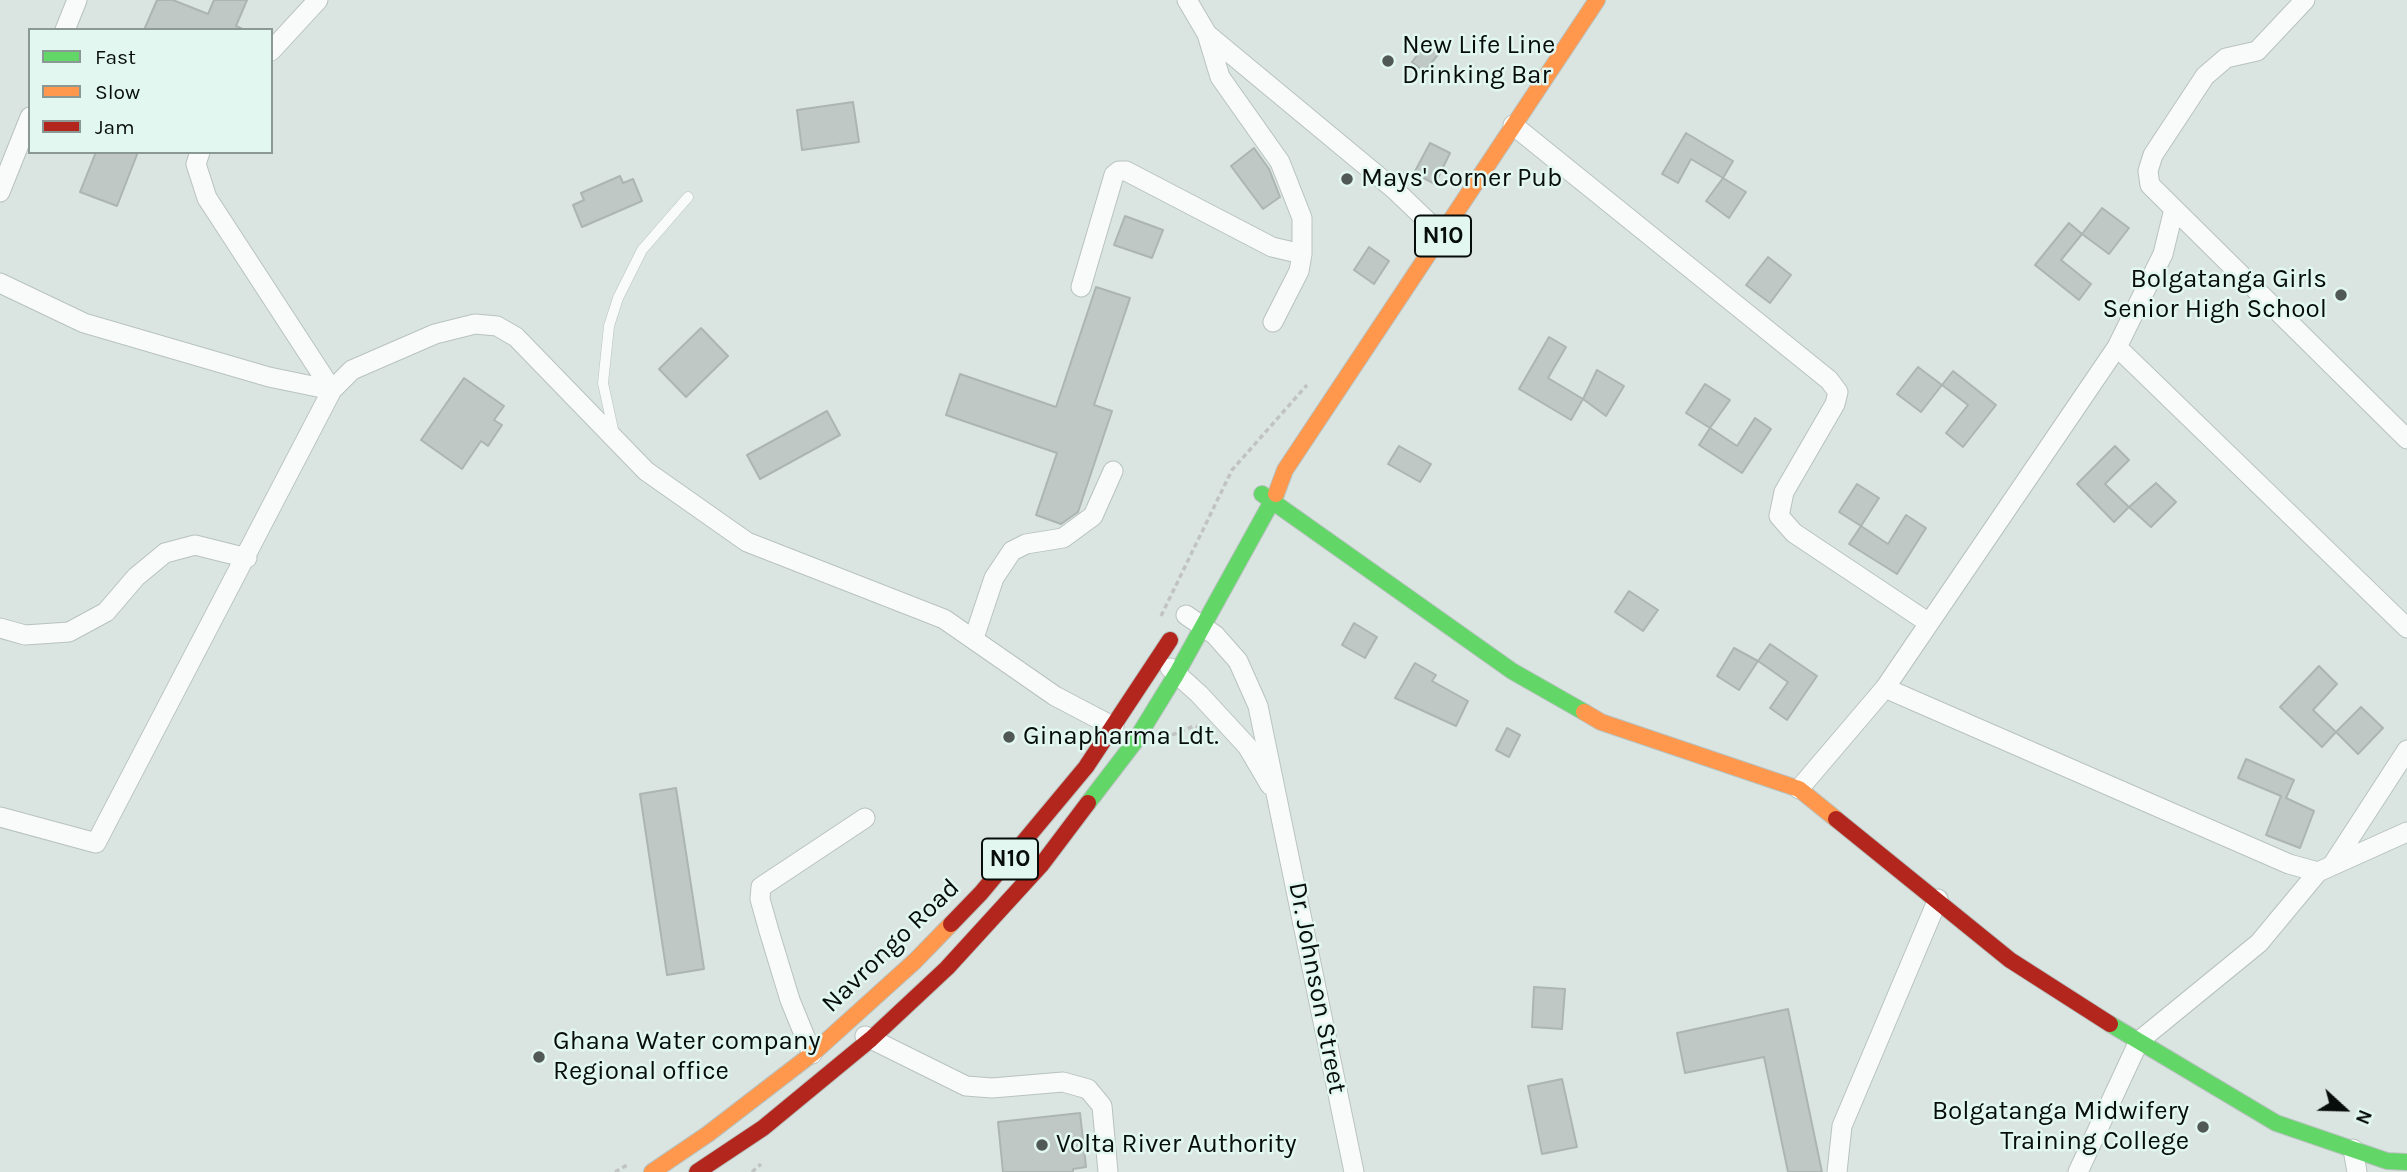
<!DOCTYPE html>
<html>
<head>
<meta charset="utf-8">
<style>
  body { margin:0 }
  #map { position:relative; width:2407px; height:1172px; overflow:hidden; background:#dae5e2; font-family:Karla,sans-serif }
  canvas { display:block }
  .legend { position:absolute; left:28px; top:28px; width:245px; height:126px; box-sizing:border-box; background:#e2f7f0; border:2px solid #8a9994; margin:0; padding:9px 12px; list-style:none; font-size:21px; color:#070d0b }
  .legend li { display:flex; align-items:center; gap:14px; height:35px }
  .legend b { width:35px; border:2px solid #8a9994 }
  .north { position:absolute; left:2309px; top:1074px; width:70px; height:70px; -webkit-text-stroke:5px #e2f7f0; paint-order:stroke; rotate:112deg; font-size:19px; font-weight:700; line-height:28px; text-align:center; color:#070d0b }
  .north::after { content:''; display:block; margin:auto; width:24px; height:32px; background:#070d0b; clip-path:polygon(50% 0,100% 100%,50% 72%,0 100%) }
</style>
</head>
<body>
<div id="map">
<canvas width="2407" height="1172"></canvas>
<ul class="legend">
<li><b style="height:9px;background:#63d668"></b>Fast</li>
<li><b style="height:9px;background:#ff974d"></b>Slow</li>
<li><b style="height:9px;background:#b3261e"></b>Jam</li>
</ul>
<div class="north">N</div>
</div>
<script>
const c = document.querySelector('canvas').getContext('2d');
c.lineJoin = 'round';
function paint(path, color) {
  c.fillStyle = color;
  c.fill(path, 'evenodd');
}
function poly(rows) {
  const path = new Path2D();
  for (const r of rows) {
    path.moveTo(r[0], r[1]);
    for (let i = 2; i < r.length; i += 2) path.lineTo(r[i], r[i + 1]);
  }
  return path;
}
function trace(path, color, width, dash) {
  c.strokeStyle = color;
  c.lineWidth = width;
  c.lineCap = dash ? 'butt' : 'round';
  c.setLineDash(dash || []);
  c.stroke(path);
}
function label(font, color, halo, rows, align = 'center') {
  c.font = font + ' Karla,sans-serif';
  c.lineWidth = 5;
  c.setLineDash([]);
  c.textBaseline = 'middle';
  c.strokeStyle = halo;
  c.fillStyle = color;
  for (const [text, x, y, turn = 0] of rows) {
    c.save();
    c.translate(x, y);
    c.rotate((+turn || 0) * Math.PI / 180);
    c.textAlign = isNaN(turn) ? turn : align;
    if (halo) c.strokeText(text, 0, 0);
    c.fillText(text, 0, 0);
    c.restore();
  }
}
const building = poly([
  [157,0,173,0,208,14,214,0,247,0,236,26,245,30,144,30,157,0],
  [1428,41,1441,51,1424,72,1412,62,1428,41],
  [853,102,859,142,802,150,797,110,853,102],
  [1686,133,1733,161,1723,178,1691,159,1678,183,1662,174,1686,133],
  [1430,143,1450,153,1435,184,1414,173,1430,143],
  [1254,148,1269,169,1280,197,1263,209,1231,166,1254,148],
  [96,152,138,152,117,206,80,192,96,152],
  [620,176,623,183,633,179,642,201,582,227,573,205,584,200,581,193,620,176],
  [1723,178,1746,192,1729,218,1706,201,1723,178],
  [2102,208,2129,228,2109,254,2082,234,2102,208],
  [1125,216,1163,230,1152,258,1114,245,1125,216],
  [2069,223,2082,234,2061,260,2091,284,2079,300,2035,265,2069,223],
  [1369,247,1389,261,1374,284,1354,270,1369,247],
  [1768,257,1791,275,1770,303,1746,285,1768,257],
  [1096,287,1130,298,1094,405,1112,411,1078,512,1061,524,1036,515,1057,453,946,415,960,374,1056,407,1096,287],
  [701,328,728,356,686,397,659,369,701,328],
  [1549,337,1566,347,1548,378,1583,399,1571,420,1519,389,1549,337],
  [1918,367,1942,385,1921,412,1897,394,1918,367],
  [1597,370,1624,386,1606,416,1583,399,1597,370],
  [1953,371,1996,405,1963,447,1946,433,1968,405,1942,385,1953,371],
  [464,378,504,406,494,420,502,425,488,446,481,441,462,469,421,440,464,378],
  [1705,384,1730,400,1710,428,1686,413,1705,384],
  [827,411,840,435,760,479,747,455,827,411],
  [1755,418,1771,429,1742,473,1699,445,1710,428,1737,446,1755,418],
  [1399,446,1431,464,1420,482,1388,464,1399,446],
  [2115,446,2129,460,2105,484,2129,507,2114,522,2077,484,2115,446],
  [2156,483,2176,502,2151,527,2129,507,2156,483],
  [1857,484,1879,498,1861,526,1839,512,1857,484],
  [1906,515,1926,528,1897,574,1849,544,1861,526,1888,544,1906,515],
  [1629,591,1658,610,1643,631,1615,612,1629,591],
  [1354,623,1377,637,1365,658,1342,645,1354,623],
  [1770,644,1817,676,1787,720,1770,708,1788,682,1758,661,1770,644],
  [1734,648,1758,661,1739,690,1717,676,1734,648],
  [1415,663,1436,675,1432,681,1468,701,1456,726,1395,698,1415,663],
  [2319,666,2337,684,2313,710,2336,732,2322,747,2280,707,2319,666],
  [2361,707,2383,728,2358,754,2336,732,2361,707],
  [1507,728,1520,735,1509,757,1496,750,1507,728],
  [2246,759,2294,780,2286,798,2314,811,2300,848,2266,835,2281,796,2238,778,2246,759],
  [676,788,704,969,667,975,640,794,676,788],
  [1534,987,1565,989,1562,1029,1532,1027,1534,987],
  [1788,1009,1822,1172,1788,1172,1764,1057,1685,1073,1677,1033,1788,1009],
  [1562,1079,1577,1147,1542,1154,1528,1086,1562,1079],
  [1080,1113,1086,1167,1073,1169,1073,1172,1003,1172,998,1122,1080,1113]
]);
paint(building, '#c0c8c5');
trace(building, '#acb5b2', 2);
const lane = poly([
  [614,434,603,383,609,326,618,298,642,250,688,197]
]);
const street = poly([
  [1187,0,1207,34,1220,77,1280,162,1302,218,1302,254,1299,271,1273,322],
  [2305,0,2257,51,2226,58,2205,76,2153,155,2148,171,2150,185,2407,439],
  [65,30,77,0],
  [1207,34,1395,190,1443,236],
  [271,51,318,0],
  [1513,125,1829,380,1838,392,1835,404,1784,492,1779,516,1794,533,1929,623],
  [0,192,30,117],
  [0,283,84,323,269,377,332,390,352,370,435,334,475,324,497,326,516,337,646,471,747,542,944,619,1055,696,1114,727],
  [1081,287,1114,175,1119,171,1126,171,1272,247,1302,254],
  [2117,347,2407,628],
  [1186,615,1215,635,1238,661,1258,706,1354,1172],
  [0,628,25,635,69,632,106,612,136,577,165,553,195,545,247,558],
  [974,638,994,578,1012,551,1026,544,1063,538,1093,516,1113,471],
  [1170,668,1199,694,1247,746,1270,785],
  [1885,688,2289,864,2318,872],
  [1799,789,1885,688,2117,347,2163,254,2174,209],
  [0,817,96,843,332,390,207,198,196,164,200,152],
  [2333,864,2407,750],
  [865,1036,966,1086,992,1088,1063,1082,1088,1089,1102,1106,1108,1172],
  [812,1054,790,1000,769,931,760,899,761,887,865,818],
  [2353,1149,2357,1172],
  [1837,1172,1842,1126,1938,899],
  [2078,1172,2139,1041,2259,943,2318,872,2407,832]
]);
const fast = poly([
  [1262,494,1512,671,1584,712],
  [1088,803,1134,743,1177,673,1276,494],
  [2110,1024,2276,1123,2387,1161,2407,1162]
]);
const slow = poly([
  [1276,494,1285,470,1597,0],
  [1584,712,1601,722,1799,789,1836,819],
  [652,1172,708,1134,812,1054,915,961,951,924]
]);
const jam = poly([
  [1836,819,2010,960,2110,1024],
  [951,924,981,893,1086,767,1170,640],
  [697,1172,763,1128,871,1039,947,968,1042,864,1088,803]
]);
trace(lane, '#b8c2bf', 11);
trace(street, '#b8c2bf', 21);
trace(fast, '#b8c2bf', 18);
trace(slow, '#b8c2bf', 18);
trace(jam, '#b8c2bf', 18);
trace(poly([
  [1161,616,1232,470,1307,385],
  [1172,735,1194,726,1204,728],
  [615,1172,627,1165],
  [752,1172,761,1164]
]), '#c0c3c2', 3.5, [5, 3.5]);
trace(lane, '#f9fbfb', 10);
trace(street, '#f9fbfb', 19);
trace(fast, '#63d668', 16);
trace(slow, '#ff974d', 16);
trace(jam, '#b3261e', 16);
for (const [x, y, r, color] of [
  [1388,61,7,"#515956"],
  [1347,179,7,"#515956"],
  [2341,295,7,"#515956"],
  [1009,737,7,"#515956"],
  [539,1057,7,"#515956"],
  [2203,1127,7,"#515956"],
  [1042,1145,7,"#515956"]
]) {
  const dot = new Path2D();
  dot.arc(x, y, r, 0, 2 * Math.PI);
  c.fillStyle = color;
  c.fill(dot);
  trace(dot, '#e2f7f0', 2.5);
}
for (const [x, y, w] of [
  [1443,236,56],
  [1010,859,56]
]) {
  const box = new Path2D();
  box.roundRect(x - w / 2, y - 20.5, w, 41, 5);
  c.fillStyle = '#e2f7f0';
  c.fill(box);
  trace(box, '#070d0b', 2);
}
label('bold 24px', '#070d0b', null, [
  ["N10",1443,236],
  ["N10",1010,859]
]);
label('26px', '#070d0b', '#e2f7f0', [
  ["New Life Line",1402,46],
  ["Drinking Bar",1402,76],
  ["Mays' Corner Pub",1361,179],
  ["Bolgatanga Girls",2327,280,"right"],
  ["Senior High School",2327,310,"right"],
  ["Ginapharma Ldt.",1023,737],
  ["Ghana Water company",553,1042],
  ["Regional office",553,1072],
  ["Bolgatanga Midwifery",2189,1112,"right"],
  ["Training College",2189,1142,"right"],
  ["Volta River Authority",1056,1145]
], 'left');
label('26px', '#070d0b', '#e2f7f0', [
  ["Navrongo Road",891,946,-44],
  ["Dr. Johnson Street",1317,988,79]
]);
</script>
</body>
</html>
